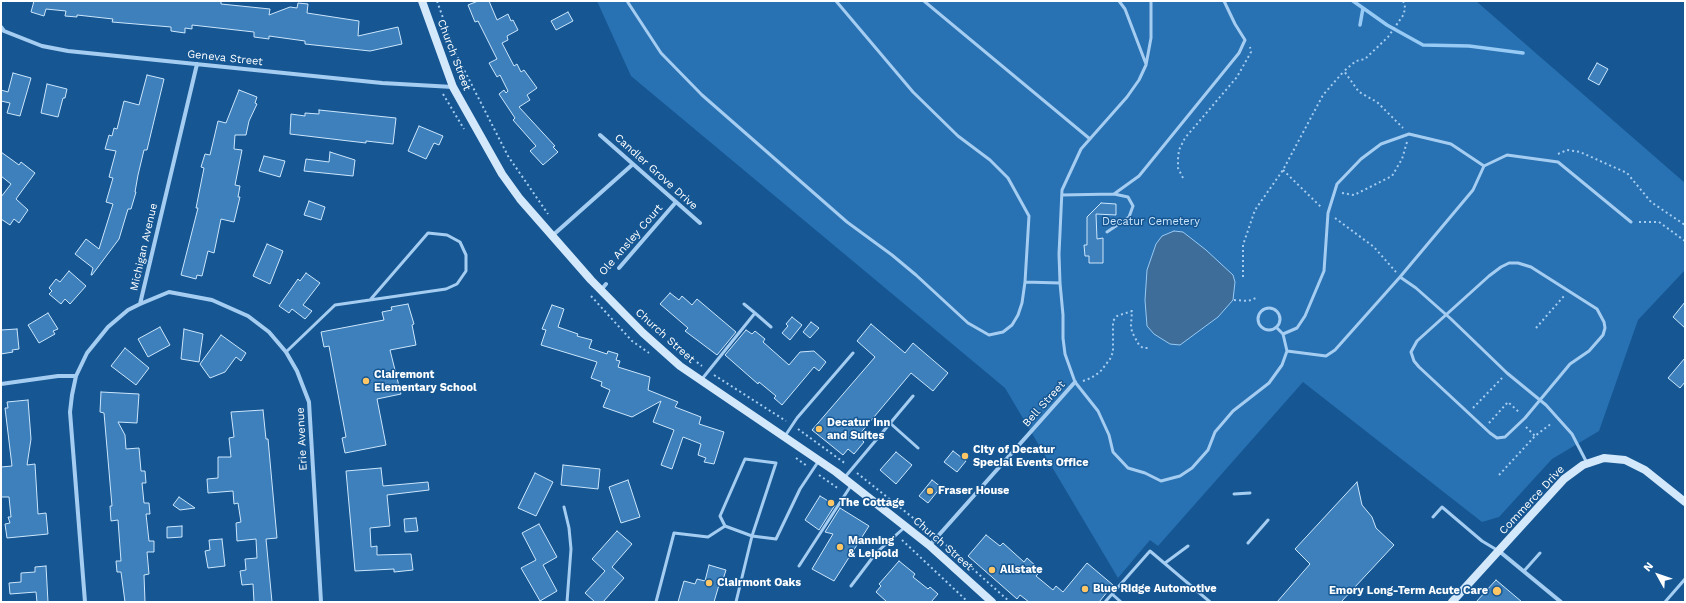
<!DOCTYPE html>
<html>
<head>
<meta charset="utf-8">
<style>
  body { margin:0 }
  #map { position:relative; width:1686px; height:603px; overflow:hidden; background:#165793; font-family:"Work Sans",sans-serif }
  canvas { display:block }
  .frame { position:absolute; inset:0; border:2px solid #fff; pointer-events:none }
  .north { position:absolute; left:1638px; top:555px; width:40px; height:40px; -webkit-text-stroke:3px #165793; paint-order:stroke; rotate:310deg; font-size:11px; font-weight:700; line-height:16px; text-align:center; color:#fff }
  .north::after { content:''; display:block; margin:auto; width:14px; height:18px; background:#fff; clip-path:polygon(50% 0,100% 100%,50% 72%,0 100%) }
</style>
</head>
<body>
<div id="map">
<canvas width="1686" height="603"></canvas>
<div class="frame"></div>
<div class="north">N</div>
</div>
<script>
const c = document.querySelector('canvas').getContext('2d');
c.lineJoin = 'round';
function paint(path, color) {
  c.fillStyle = color;
  c.fill(path, 'evenodd');
}
function poly(rows) {
  const path = new Path2D();
  for (const r of rows) {
    if (r.length === 3) {
      path.moveTo(r[0] + r[2], r[1]);
      path.arc(r[0], r[1], r[2], 0, 2 * Math.PI);
      continue;
    }
    path.moveTo(r[0], r[1]);
    for (let i = 2; i < r.length; i += 2) path.lineTo(r[i], r[i + 1]);
  }
  return path;
}
function trace(path, color, width, dash) {
  c.strokeStyle = color;
  c.lineWidth = width;
  c.lineCap = dash ? 'butt' : 'round';
  c.setLineDash(dash || []);
  c.stroke(path);
}
function label(font, color, halo, rows, align = 'center') {
  c.font = font + ' "Work Sans",sans-serif';
  c.lineWidth = 3;
  c.setLineDash([]);
  c.textBaseline = 'middle';
  c.strokeStyle = halo;
  c.fillStyle = color;
  for (const [text, x, y, turn = 0] of rows) {
    c.save();
    c.translate(x, y);
    c.rotate((+turn || 0) * Math.PI / 180);
    c.textAlign = isNaN(turn) ? turn : align;
    if (halo) c.strokeText(text, 0, 0);
    c.fillText(text, 0, 0);
    c.restore();
  }
}
paint(poly([
  [597,1,1476,1,1685,183,1685,270,1638,320,1599,431,1552,459,1499,517,1482,522,1303,382,1158,546,1150,540,1118,578,1005,388,631,76]
]), '#2871b2');
const water = poly([
  [1174,231,1183,232,1206,250,1233,275,1235,282,1233,300,1218,317,1180,345,1170,344,1154,334,1147,326,1145,300,1147,270,1156,244,1162,236,1174,231]
]);
paint(water, '#3f6d99');
trace(water, '#97caf4', 1);
trace(poly([
  [1353,1,1363,8,1360,25],
  [1363,8,1387,25,1423,45,1469,46,1523,53]
]), '#97caf4', 3.5);
const building = poly([
  [34,1,221,1,221,4,270,9,269,15,290,7,297,8,298,3,308,4,307,13,359,21,358,36,398,27,402,44,370,51,305,44,305,41,269,36,269,39,254,37,254,32,192,25,192,29,185,28,185,33,171,31,171,27,112,22,113,19,77,15,77,17,65,16,66,11,46,9,44,16,31,12,34,1],
  [478,1,489,1,497,20,508,14,511,21,513,20,518,30,507,36,508,40,502,43,514,66,517,64,521,72,524,70,537,88,527,95,530,100,519,107,555,146,553,147,558,152,543,165,530,151,536,146,513,120,515,118,499,94,504,90,506,93,508,91,500,75,497,77,489,63,497,59,478,21,475,22,468,5,478,1],
  [568,12,573,21,556,30,551,21,568,12],
  [1597,63,1608,69,1599,85,1588,79,1597,63],
  [13,73,31,78,20,116,7,113,10,103,1,101,1,90,8,92,13,73],
  [147,75,164,79,147,150,144,150,138,175,135,192,136,192,131,209,128,209,119,239,92,275,91,275,93,268,75,254,86,239,99,249,113,204,106,202,113,178,109,177,116,151,105,149,109,135,112,136,114,128,117,129,124,101,139,105,147,75],
  [47,84,67,89,65,98,63,98,58,117,41,113,47,84],
  [239,90,257,97,255,103,257,104,249,121,246,135,235,135,234,149,242,150,235,185,240,186,238,197,240,197,234,222,221,219,214,253,208,251,202,276,197,275,196,279,181,275,198,208,196,208,204,168,201,167,205,154,210,155,218,121,226,123,239,90],
  [319,110,396,118,393,144,366,141,366,143,290,134,291,114,305,116,305,113,319,114,319,110],
  [419,126,443,136,439,145,434,143,426,159,408,151,419,126],
  [1,152,19,165,21,162,35,173,16,199,28,210,19,223,14,219,10,225,1,219,1,197,11,184,1,176,1,152],
  [330,152,355,160,353,176,304,171,306,159,329,162,330,152],
  [264,156,285,161,280,177,259,171,264,156],
  [309,201,325,207,321,220,304,215,309,201],
  [1101,203,1116,204,1116,215,1096,214,1097,239,1103,238,1103,263,1089,263,1089,256,1085,256,1084,245,1087,245,1087,217,1101,203],
  [267,244,283,251,270,284,253,276,267,244],
  [69,271,86,286,70,304,65,299,61,304,49,294,52,291,49,288,56,279,60,282,69,271],
  [306,273,320,283,303,305,312,311,305,319,292,309,289,313,279,306,298,279,300,281,306,273],
  [670,293,679,300,682,296,692,305,697,299,736,332,717,355,685,331,688,328,660,304,670,293],
  [1685,302,1685,328,1673,317,1685,302],
  [408,304,414,324,412,325,416,345,390,350,401,394,377,399,386,445,345,453,342,438,346,437,329,346,324,347,321,332,384,320,382,312,392,310,391,307,408,304],
  [552,305,564,309,558,327,578,334,577,336,592,340,589,348,607,354,608,351,618,354,616,360,620,361,618,367,650,377,648,390,678,402,675,407,701,417,699,424,724,432,714,464,704,462,706,458,698,455,701,444,683,437,672,469,661,465,674,430,653,422,661,401,632,417,603,407,610,390,601,386,602,382,591,378,597,362,541,345,546,330,542,329,552,305],
  [48,313,58,329,53,331,55,334,39,343,28,325,48,313],
  [792,317,802,325,790,340,782,333,788,326,786,324,792,317],
  [811,322,819,328,810,338,803,332,811,322],
  [871,324,905,353,913,343,948,373,933,391,911,373,858,436,864,442,854,454,848,449,843,455,812,430,875,357,857,341,871,324],
  [160,327,170,345,148,357,138,339,160,327],
  [17,329,19,349,12,350,13,352,1,354,1,330,17,329],
  [184,329,203,334,199,362,181,359,184,329],
  [746,330,752,334,755,331,765,339,763,342,789,365,800,352,814,351,826,362,819,371,814,367,782,405,774,398,776,396,759,382,758,384,725,355,746,330],
  [221,335,246,353,241,361,236,357,225,372,210,378,200,364,221,335],
  [125,348,149,368,136,385,111,366,125,348],
  [1685,358,1685,382,1680,388,1668,378,1685,358],
  [101,392,139,394,137,423,118,422,125,435,126,449,139,448,141,471,145,471,146,483,142,483,144,503,149,503,150,514,146,514,149,541,154,541,154,552,147,552,149,574,144,575,145,602,125,602,121,572,117,572,116,561,121,561,118,520,111,521,110,506,112,506,104,413,100,412,101,392],
  [28,400,31,439,27,465,35,464,38,514,46,513,48,534,7,538,5,524,10,523,8,517,11,517,9,497,1,497,1,467,12,466,5,408,8,408,7,402,28,400],
  [263,410,266,439,268,439,277,538,266,539,272,602,254,602,253,584,242,585,240,571,246,570,245,559,257,558,256,539,237,541,236,523,241,522,238,503,234,504,233,491,208,493,207,479,218,478,218,457,231,457,229,438,234,437,231,412,263,410],
  [953,451,966,461,957,472,944,462,953,451],
  [896,452,912,465,896,484,880,470,896,452],
  [563,465,600,469,598,489,561,485,563,465],
  [381,468,383,486,428,482,429,490,387,495,390,526,370,528,371,547,377,546,377,555,411,554,413,570,394,572,394,569,355,571,346,471,381,468],
  [535,473,553,482,536,516,518,508,535,473],
  [628,480,640,517,621,523,609,487,628,480],
  [932,480,941,487,928,503,919,496,932,480],
  [1357,482,1362,505,1372,517,1376,528,1394,545,1341,602,1277,602,1310,564,1295,549,1357,482],
  [820,496,835,505,819,530,805,520,820,496],
  [179,497,195,508,180,510,173,505,179,497],
  [840,508,869,526,834,581,812,569,833,534,825,532,840,508],
  [416,518,418,531,405,532,404,519,416,518],
  [539,524,557,557,543,565,557,591,540,601,521,568,536,560,522,533,539,524],
  [182,526,182,537,167,538,167,527,182,526],
  [617,531,632,544,612,567,624,578,603,602,595,602,585,593,605,571,592,559,617,531],
  [986,535,1000,546,1003,543,1024,562,1027,558,1038,568,1035,572,1038,574,1036,576,1053,590,1056,586,1063,592,1087,563,1113,585,1099,602,1029,602,1020,595,1017,599,968,556,986,535],
  [222,539,225,566,208,568,205,551,210,550,209,540,222,539],
  [899,561,915,574,913,577,928,589,930,587,938,594,931,602,887,602,876,592,881,586,879,584,899,561],
  [709,565,726,570,721,586,719,585,714,602,678,602,684,581,695,584,697,579,705,581,709,565],
  [46,566,48,602,37,602,36,592,10,594,9,583,21,582,21,573,35,572,35,567,46,566],
  [1496,580,1522,602,1476,602,1496,580]
]);
paint(building, '#3e80bb');
trace(building, '#cce6fc', 1);
trace(poly([
  [437,1,455,52,508,156,548,214],
  [1403,1,1405,5,1404,14,1388,37,1365,59,1356,61,1344,71,1359,92,1377,102,1403,128],
  [443,94,464,129],
  [1558,154,1567,150,1580,152,1627,173,1651,202,1685,225],
  [1283,170,1322,208],
  [1183,178,1178,168,1178,159,1179,150,1185,138,1237,77,1251,52,1250,47],
  [1342,193,1354,195,1392,176,1402,159,1407,142],
  [1335,218,1374,247,1396,272],
  [1639,222,1659,222,1685,241],
  [1243,277,1243,245,1255,210,1283,170,1323,95,1344,71],
  [591,296,632,341,649,353],
  [1234,300,1248,301,1256,298],
  [1536,328,1564,296],
  [669,341,702,366],
  [714,375,786,421],
  [1083,381,1091,378,1100,372,1110,359,1113,352,1113,321,1117,316,1132,311,1131,325,1132,332,1139,345,1143,348,1148,348],
  [1473,408,1502,378],
  [1489,423,1508,402,1520,413],
  [1526,427,1535,436],
  [798,429,846,464],
  [796,458,807,466],
  [857,473,932,533],
  [819,475,839,489],
  [1499,475,1535,436,1552,423],
  [902,540,968,602],
  [946,545,1010,602]
]), '#a5cdf1', 2, [2, 3]);
trace(poly([
  [627,1,661,53,702,95,847,222,892,255,916,275,968,323,989,335,1003,332,1012,325,1018,315,1022,303,1025,282,1060,283],
  [836,1,913,92,958,136,990,160,1008,178,1029,216,1025,282],
  [924,1,1090,139],
  [1119,1,1125,9,1146,64],
  [1151,1,1151,38,1146,65,1139,80,1127,97,1081,149,1062,190,1059,254,1060,283,1063,315,1063,338,1065,354,1075,382,1098,411,1109,435,1113,452,1128,468,1145,473,1161,481,1180,476,1192,468,1208,450,1215,432,1233,411,1269,383,1282,365,1287,351,1283,334,1276,327],
  [1114,194,1139,176,1239,53,1245,40,1235,24,1224,1],
  [1062,195,1114,194,1128,197,1133,206,1129,217,1107,232],
  [1509,263,1518,263,1531,267,1597,309,1604,322,1605,328,1603,335,1589,351,1570,364,1525,418,1505,437,1497,438,1490,433,1419,367,1414,361,1411,352,1417,341,1489,276,1501,267,1509,263],
  [1400,277,1416,288,1451,319,1507,373,1546,405,1572,434,1587,463],
  [744,304,755,313],
  [1269,319,11],
  [1283,334,1297,328,1305,316,1324,271,1328,213,1337,184,1361,159,1381,144,1409,134,1451,144,1484,166,1507,155,1558,162,1631,222],
  [1287,351,1326,356,1335,350,1400,277,1473,190,1484,166],
  [286,352,335,305,446,289,457,284,466,271,466,255,460,242,447,235,428,233,370,300],
  [702,379,755,313,771,327],
  [890,423,918,448],
  [785,436,797,418,853,353],
  [845,477,913,396],
  [1234,494,1250,493],
  [564,507,569,528,571,549,567,602],
  [1433,517,1442,507,1482,541,1497,550],
  [1248,543,1268,520],
  [1165,563,1188,546],
  [799,566,852,484],
  [1524,571,1540,553],
  [851,586,876,553,905,527],
  [1112,594,1121,602],
  [656,602,674,533,708,537,725,526],
  [736,602,752,536,776,463,745,459,720,516,725,526,752,536,776,539,800,489,818,462],
  [1105,602,1150,551,1210,602],
  [1665,602,1685,579]
]), '#a5cdf1', 3);
trace(poly([
  [1,27,4,31,42,46,68,51,382,83,453,87],
  [600,135,700,223],
  [552,236,633,164],
  [619,268,676,202],
  [601,290,606,284],
  [140,304,197,64],
  [1,384,58,376,76,376],
  [930,545,1075,382],
  [1499,551,1561,602],
  [85,602,70,412,72,395,76,376,87,353,108,327,128,310,140,304,169,292,212,300,248,316,269,332,286,352,297,371,309,402,321,602]
]), '#a5cdf1', 4);
trace(poly([
  [422,1,453,87,502,174,520,199,591,280,643,333,680,366,836,472,929,545,992,602],
  [1452,602,1564,479,1583,465,1604,458,1625,460,1645,470,1685,502]
]), '#d3e8fb', 8);
for (const [x, y, r, color] of [
  [366,381,4,"#ffc665"],
  [819,429,4,"#ffc665"],
  [965,456,4,"#ffc665"],
  [930,491,4,"#ffc665"],
  [831,503,4,"#ffc665"],
  [840,547,4,"#ffc665"],
  [992,570,4,"#ffc665"],
  [709,583,4,"#ffc665"],
  [1085,589,4,"#ffc665"],
  [1497,591,5,"#ffc665"]
]) {
  const dot = new Path2D();
  dot.arc(x, y, r, 0, 2 * Math.PI);
  c.fillStyle = color;
  c.fill(dot);
  trace(dot, '#165793', 1.5);
}
label('11px', '#fff', '#165793', [
  ["Church Street",454,55,69],
  ["Geneva Street",225,58,6],
  ["Candler Grove Drive",656,172,42],
  ["Ole Ansley Court",631,240,-49],
  ["Michigan Avenue",144,247,-77],
  ["Church Street",665,336,42],
  ["Bell Street",1044,404,-48],
  ["Erie Avenue",302,439,-93],
  ["Commerce Drive",1532,500,-47],
  ["Church Street",943,544,41]
]);
label('11px', '#cce6fc', '#165793', [
  ["Decatur Cemetery",1151,222]
]);
label('bold 11px', '#fff', '#165793', [
  ["Clairemont",374,375],
  ["Elementary School",374,388],
  ["Decatur Inn",827,423],
  ["and Suites",827,436],
  ["City of Decatur",973,450],
  ["Special Events Office",973,463],
  ["Fraser House",938,491],
  ["The Cottage",839,503],
  ["Manning",848,541],
  ["& Leipold",848,554],
  ["Allstate",1000,570],
  ["Clairmont Oaks",717,583],
  ["Blue Ridge Automotive",1093,589],
  ["Emory Long-Term Acute Care",1488,591,"right"]
], 'left');
</script>
</body>
</html>
